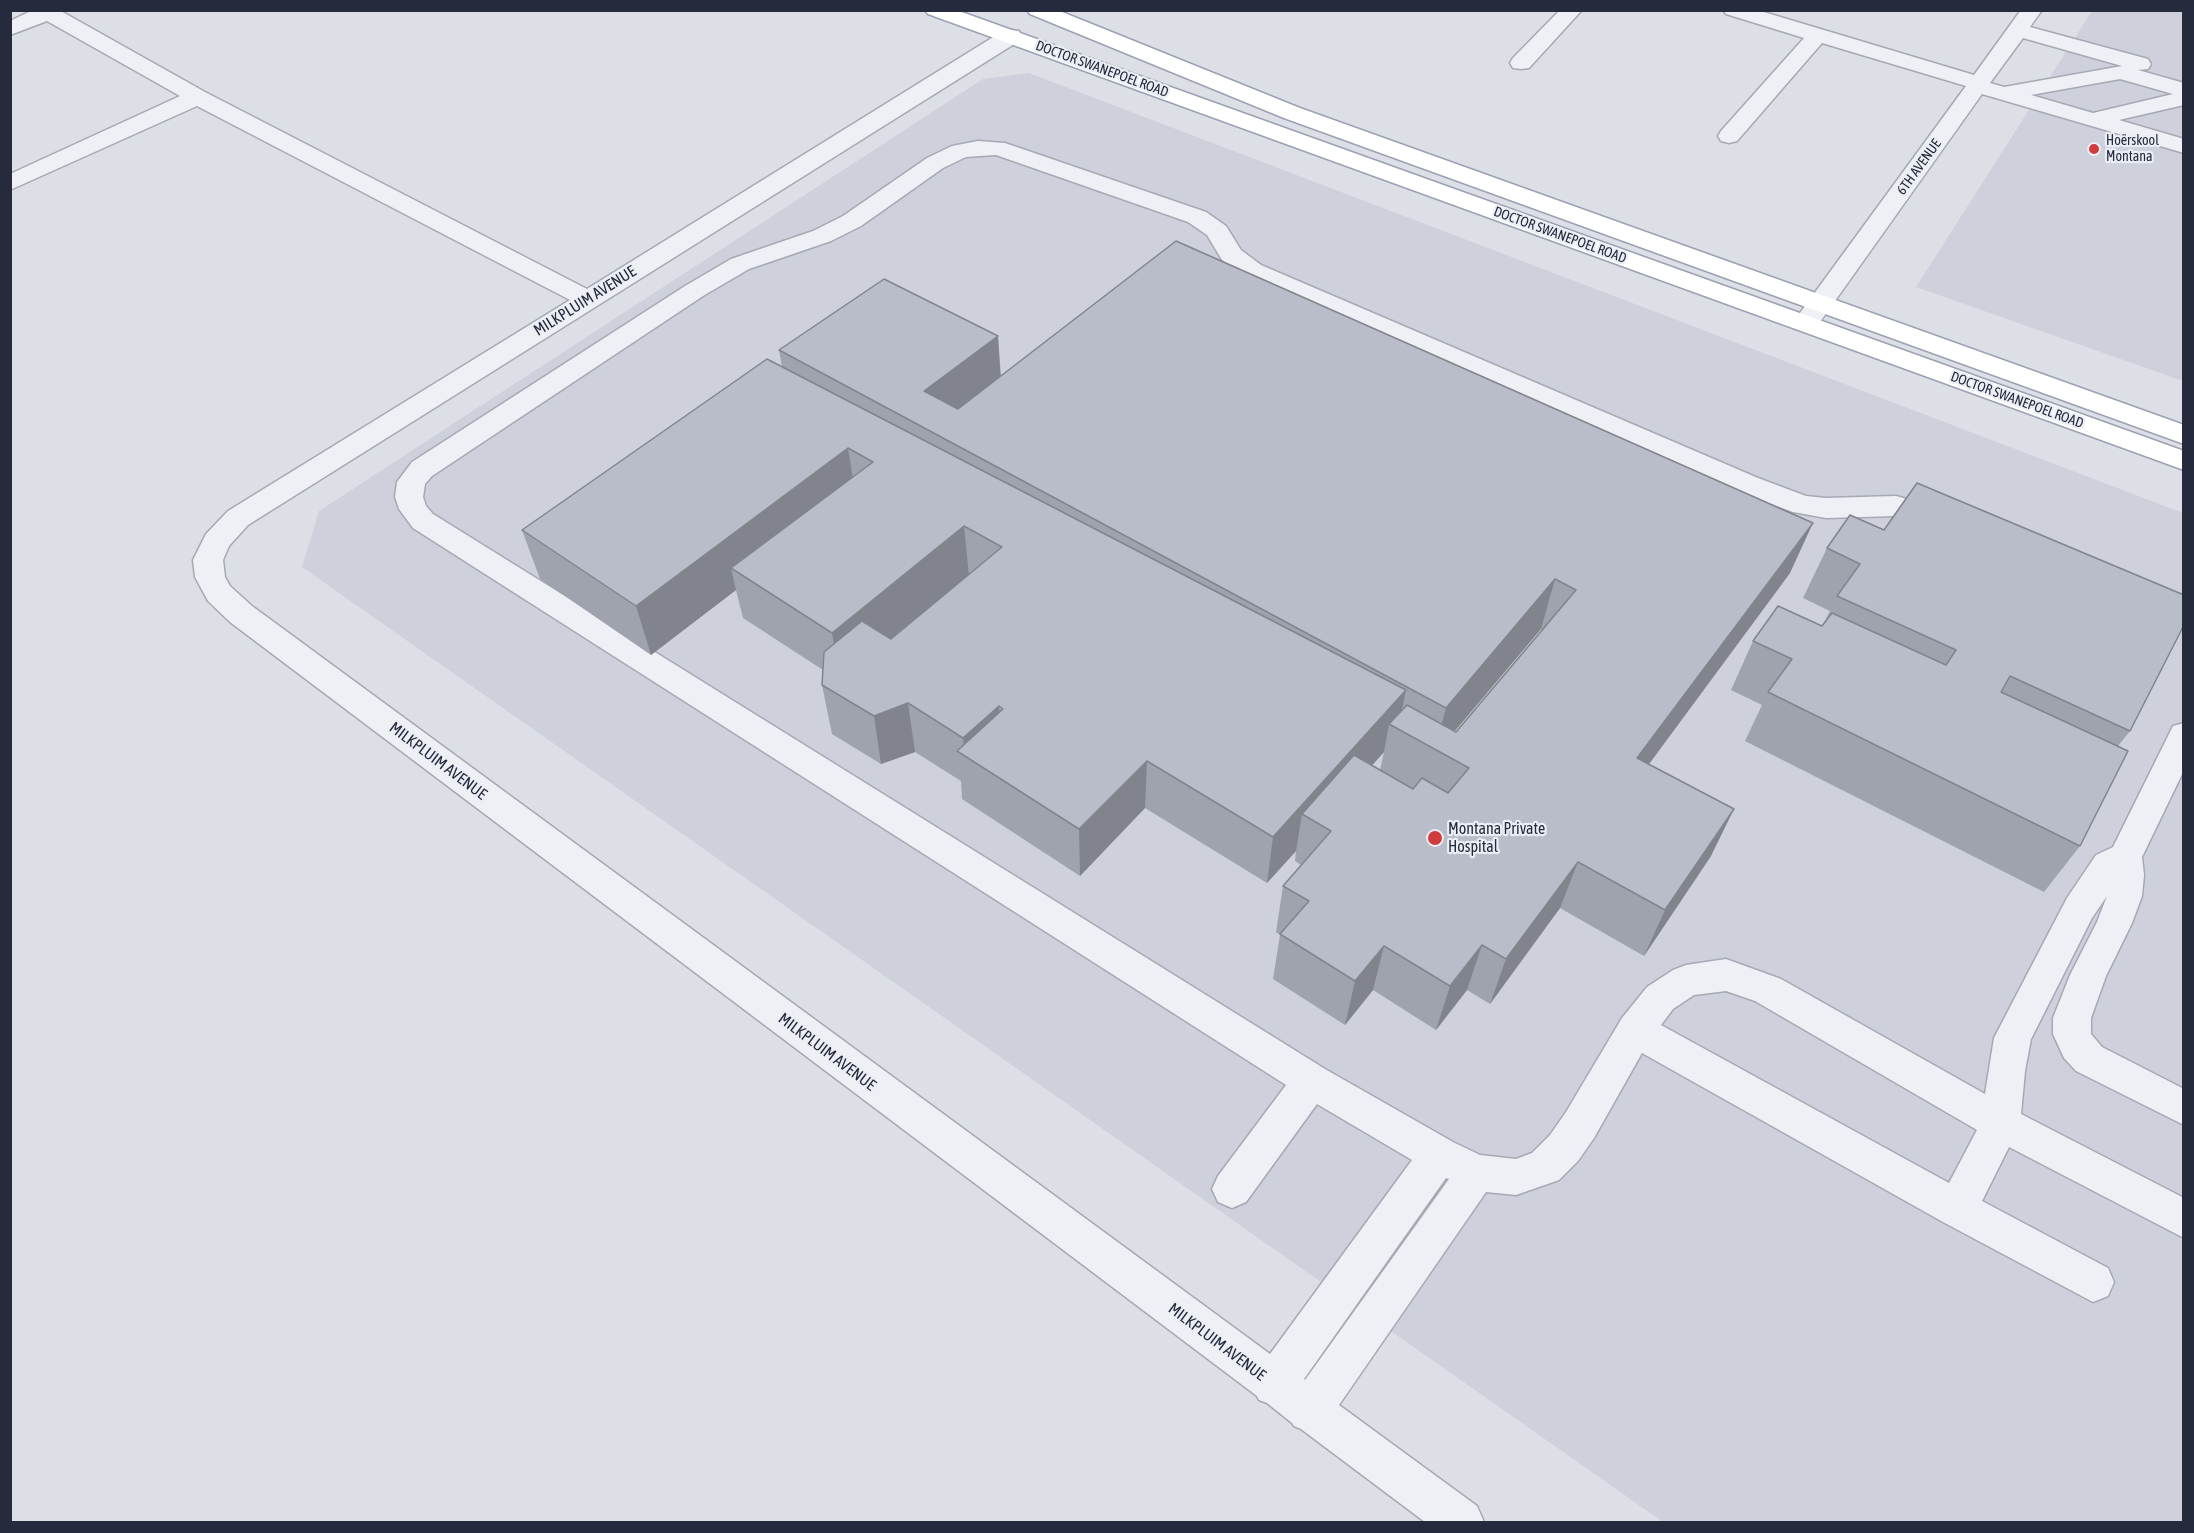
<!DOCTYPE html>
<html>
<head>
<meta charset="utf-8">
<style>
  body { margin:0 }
  #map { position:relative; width:2194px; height:1533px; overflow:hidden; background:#dcdfe6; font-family:"Asap Condensed",sans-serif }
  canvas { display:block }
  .frame { position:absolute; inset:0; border:12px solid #252b3d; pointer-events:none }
</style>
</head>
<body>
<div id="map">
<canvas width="2194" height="1533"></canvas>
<div class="frame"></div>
</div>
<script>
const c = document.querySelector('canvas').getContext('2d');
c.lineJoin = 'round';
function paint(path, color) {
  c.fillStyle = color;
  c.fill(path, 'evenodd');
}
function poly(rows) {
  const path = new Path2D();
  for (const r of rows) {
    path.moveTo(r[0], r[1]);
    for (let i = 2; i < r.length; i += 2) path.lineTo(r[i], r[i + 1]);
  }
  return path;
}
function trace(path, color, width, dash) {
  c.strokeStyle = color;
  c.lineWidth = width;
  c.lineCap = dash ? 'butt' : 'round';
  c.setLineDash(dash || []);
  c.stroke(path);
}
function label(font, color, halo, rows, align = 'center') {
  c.font = font + ' "Asap Condensed",sans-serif';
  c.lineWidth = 4.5;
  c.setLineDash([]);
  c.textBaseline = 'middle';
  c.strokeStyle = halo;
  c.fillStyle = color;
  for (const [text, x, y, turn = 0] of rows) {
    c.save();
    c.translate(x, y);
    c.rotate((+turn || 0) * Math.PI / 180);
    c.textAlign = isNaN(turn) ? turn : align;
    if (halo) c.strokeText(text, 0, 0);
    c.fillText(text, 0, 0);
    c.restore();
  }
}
paint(poly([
  [2092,11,2183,11,2183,381,1916,287],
  [1029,73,2183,513,2183,1522,1663,1522,302,567,319,511,983,79]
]), '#ced1db');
const minor = poly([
  [33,10,59,10,205,92,587,289,1003,31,1011,30,1019,31,1022,36,1019,41,248,525,229,546,223,560,225,577,230,586,252,606,1270,1354,1412,1160,1317,1104,1246,1202,1232,1208,1218,1202,1212,1189,1218,1176,1286,1085,413,528,399,509,395,497,397,482,412,462,685,286,731,259,813,231,843,216,927,158,952,146,978,141,1005,143,1206,212,1226,226,1241,250,1261,265,1758,478,1806,496,1826,498,1896,496,1955,512,1960,519,1955,526,1945,529,1896,516,1826,518,1793,512,1738,492,1243,275,1222,260,1207,235,1188,222,996,155,966,157,943,168,861,226,831,241,749,269,703,296,432,476,425,484,423,497,426,506,433,514,1325,1069,1453,1142,1480,1155,1516,1159,1532,1153,1550,1135,1566,1112,1622,1018,1647,987,1673,970,1686,965,1726,959,1781,979,1985,1094,1994,1038,2067,898,2096,855,2113,847,2173,726,2184,723,2184,770,2142,857,2144,875,2142,896,2132,923,2106,976,2091,1018,2091,1034,2102,1047,2184,1089,2184,1125,2076,1071,2064,1058,2053,1034,2053,1018,2070,975,2097,922,2107,896,2092,918,2031,1039,2025,1071,2021,1114,2184,1198,2184,1238,2009,1147,1982,1201,2108,1268,2114,1282,2108,1296,2093,1302,1943,1222,1642,1053,1594,1138,1578,1161,1559,1180,1516,1195,1486,1192,1339,1405,1477,1506,1484,1522,1425,1522,1301,1429,1294,1426,1292,1423,1267,1403,1259,1400,1257,1396,230,622,208,601,195,577,193,560,206,534,228,511,570,300,197,106,10,190,10,174,180,96,47,21,10,35,10,21,33,10],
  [1726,991,1755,1001,1977,1130,1949,1183,1661,1025,1673,1009,1694,995,1726,991],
  [1446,1178,1449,1179,1305,1380,1304,1379,1446,1178],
  [1560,10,1582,10,1529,68,1521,69,1513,68,1510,63,1513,58,1560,10],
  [1723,10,1757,10,1974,75,2021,10,2042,10,2030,27,2148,59,2151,64,2148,69,2138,70,2184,83,2184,105,2119,120,2184,139,2184,153,1982,94,1815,329,1806,331,1797,329,1793,323,1797,317,1966,86,1822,43,1737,141,1729,143,1721,141,1718,136,1721,131,1804,38,1726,14,1723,10],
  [2023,38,2122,66,2004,87,1990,83,2023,38],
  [2120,79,2173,94,2093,113,2031,95,2120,79]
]);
const major = poly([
  [925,10,956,10,2184,451,2184,470,928,14,925,10],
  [1027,10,1057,10,1300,108,2184,425,2184,444,1284,118,1030,14,1027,10]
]);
trace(minor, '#a5a9b3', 3);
trace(major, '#9ba1b2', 3);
paint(minor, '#eef0f5');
paint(major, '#fff');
paint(poly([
  [998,336,1001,376,1790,573,1649,764,1711,856,1644,956,1560,908,1490,1004,1467,990,1436,1030,1373,990,1345,1025,1273,979,1280,935,1276,932,1283,886,1301,865,1295,861,1296,851,1267,883,1145,808,1080,876,962,799,961,781,915,752,881,764,832,734,822,685,823,670,743,618,736,590,651,655,540,579,522,530,782,367,779,350],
  [1541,629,1542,630,1456,732,1454,731],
  [1384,752,1380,770,1372,765],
  [1850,515,2130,731,2118,746,2080,846,2044,892,1745,741,1762,705,1731,690,1753,641,1822,626,1830,611,1803,598,1827,548]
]), '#9fa3ad');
paint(poly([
  [998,336,1001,386,928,430,924,391],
  [848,448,856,498,731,568,736,590,651,655,636,606],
  [1813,523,1790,573,1618,806,1637,758],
  [964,526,969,576,841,682,832,633],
  [1555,579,1541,629,1438,751,1435,749,1446,708],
  [1406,690,1398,729,1389,724,1384,752,1320,824,1302,814,1296,851,1267,883,1273,837],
  [908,703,915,752,881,764,874,716],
  [999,706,1002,754,965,756,963,738],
  [1147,761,1145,808,1080,876,1079,829],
  [1734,809,1711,856,1644,956,1665,910],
  [1578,862,1560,908,1490,1004,1506,959],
  [1482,945,1467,990,1436,1030,1450,986],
  [1384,946,1373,990,1345,1025,1355,981]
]), '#82848d');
const building = poly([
  [1176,241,1813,523,1637,758,1734,809,1665,910,1578,862,1506,959,1482,945,1450,986,1384,946,1355,981,1280,934,1309,901,1283,886,1331,831,1302,814,1354,755,1413,789,1422,778,1448,793,1469,768,1389,724,1407,705,1456,732,1576,590,1555,579,1446,708,779,350,884,279,998,336,924,391,958,409,1176,241],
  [767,359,1406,690,1273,837,1147,761,1079,829,957,751,1003,709,999,706,963,738,908,703,874,716,822,685,824,652,862,621,891,639,1002,547,964,526,832,633,731,568,873,462,848,448,636,606,522,530,767,359],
  [1917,483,2184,595,2184,625,2130,731,2010,676,2001,692,2128,751,2080,846,1768,692,1792,659,1753,641,1778,606,1822,626,1832,613,1946,665,1956,650,1837,596,1860,564,1827,548,1850,515,1884,530,1917,483]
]);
paint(building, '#b9bdc9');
trace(building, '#82848d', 1.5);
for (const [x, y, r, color] of [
  [2094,149,6,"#d03c3e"],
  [1435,838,8,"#d03c3e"]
]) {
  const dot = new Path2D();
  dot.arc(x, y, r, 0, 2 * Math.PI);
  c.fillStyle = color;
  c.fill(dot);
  trace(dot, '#ebeef4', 2);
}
label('14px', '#252b3d', '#ebeef4', [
  ["DOCTOR SWANEPOEL ROAD",1102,69,20],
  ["6TH AVENUE",1919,167,-54],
  ["DOCTOR SWANEPOEL ROAD",1560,235,20],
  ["DOCTOR SWANEPOEL ROAD",2017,400,20]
]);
label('14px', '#252b3d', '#ebeef4', [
  ["Hoërskool",2106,141],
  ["Montana",2106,157]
], 'left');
label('16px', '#252b3d', '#ebeef4', [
  ["MILKPLUIM AVENUE",585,301,-32],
  ["MILKPLUIM AVENUE",438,761,37],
  ["MILKPLUIM AVENUE",827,1052,37],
  ["MILKPLUIM AVENUE",1217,1342,37]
]);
label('16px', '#252b3d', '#ebeef4', [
  ["Montana Private",1448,829],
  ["Hospital",1448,847]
], 'left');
</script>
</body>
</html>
